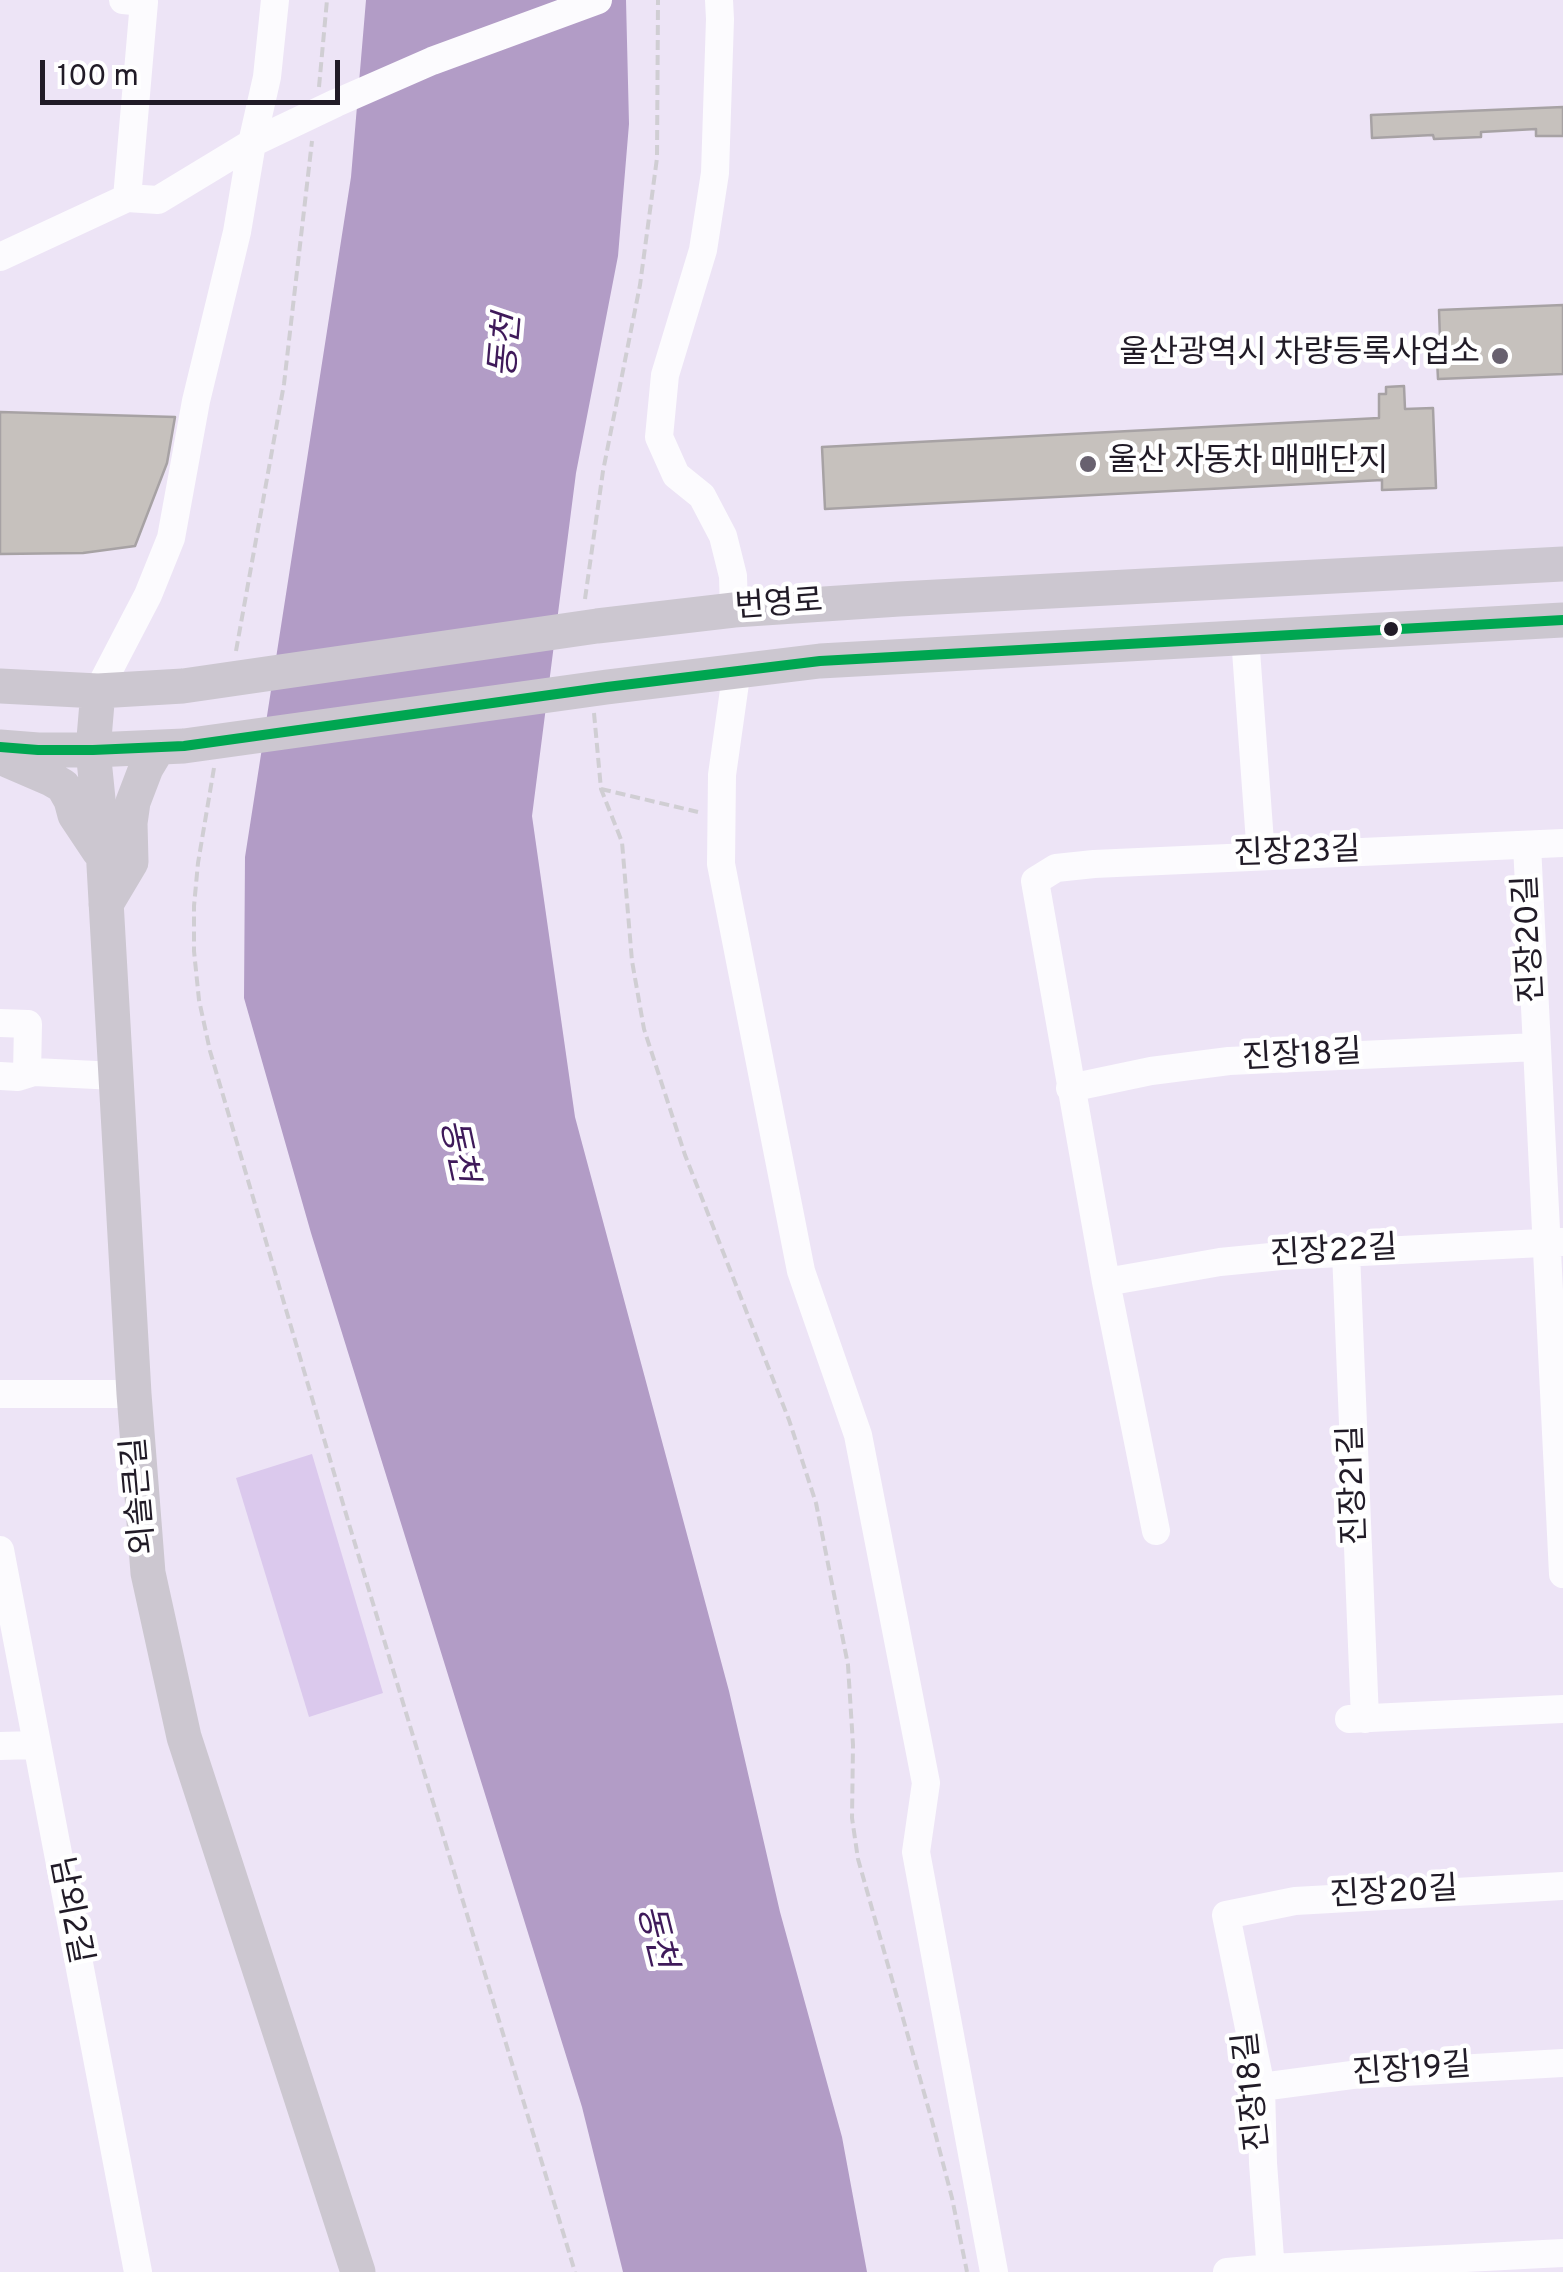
<!DOCTYPE html>
<html>
<head>
<meta charset="utf-8">
<style>
  body { margin:0 }
  #map { position:relative; width:1563px; height:2272px; overflow:hidden; background:#ede4f6; font-family:Overpass,sans-serif }
  canvas { display:block }
  .scale { position:absolute; left:40px; top:60px; width:300px; height:45px; box-sizing:border-box; border:5px solid #211b27; border-top:0; padding-left:12px; font-size:30px; line-height:35px; white-space:nowrap; color:#211b27; -webkit-text-stroke:8px #fff; paint-order:stroke }
</style>
</head>
<body>
<div id="map">
<canvas width="1563" height="2272"></canvas>
<div class="scale">100 m</div>
</div>
<script>
const c = document.querySelector('canvas').getContext('2d');
c.lineJoin = 'round';
function paint(path, color) {
  c.fillStyle = color;
  c.fill(path, 'evenodd');
}
function poly(rows) {
  const path = new Path2D();
  for (const r of rows) {
    path.moveTo(r[0], r[1]);
    for (let i = 2; i < r.length; i += 2) path.lineTo(r[i], r[i + 1]);
  }
  return path;
}
function trace(path, color, width, dash) {
  c.strokeStyle = color;
  c.lineWidth = width;
  c.lineCap = dash ? 'butt' : 'round';
  c.setLineDash(dash || []);
  c.stroke(path);
}
function label(font, color, halo, rows, align = 'center') {
  c.font = font + ' Overpass,"Noto Sans KR",sans-serif';
  c.lineWidth = 9;
  c.setLineDash([]);
  c.textBaseline = 'middle';
  c.strokeStyle = halo;
  c.fillStyle = color;
  for (const [text, x, y, turn = 0] of rows) {
    c.save();
    c.translate(x, y);
    c.rotate((+turn || 0) * Math.PI / 180);
    c.textAlign = isNaN(turn) ? turn : align;
    if (halo) c.strokeText(text, 0, 0);
    c.fillText(text, 0, 0);
    c.restore();
  }
}
paint(poly([
  [312,1454,383,1693,309,1717,236,1478]
]), '#dbc9ed');
paint(poly([
  [366,0,626,0,629,124,618,256,576,473,532,816,575,1117,729,1691,780,1912,842,2137,867,2272,623,2272,582,2107,311,1233,244,998,245,857,351,177]
]), '#b29cc6');
const building = poly([
  [1563,107,1563,136,1536,136,1536,129,1481,132,1481,137,1434,139,1433,135,1372,138,1371,115,1563,107],
  [1563,305,1563,374,1438,379,1436,339,1440,339,1439,310,1563,305],
  [1404,386,1405,409,1433,408,1436,488,1382,490,1382,480,825,509,822,447,1379,418,1379,394,1386,394,1386,387,1404,386],
  [0,412,175,417,167,463,135,546,83,553,0,554,0,412]
]);
paint(building, '#c6c1bd');
trace(building, '#a7a2a4', 2.5);
trace(poly([
  [319,87,327,0],
  [585,599,603,471,640,285,657,158,658,0],
  [236,651,284,384,312,141],
  [594,713,601,789,622,842,632,961,644,1029,685,1155,789,1420,816,1503,848,1665,853,1745,852,1818,858,1859,932,2121,952,2198,967,2272],
  [214,768,198,863,194,906,194,951,199,1000,210,1051,349,1524,575,2272],
  [601,789,698,812]
]), '#d0ced3', 4, [10, 5]);
trace(poly([
  [123,0,144,2,127,198,158,200,252,143,336,103,432,61,598,0],
  [719,0,720,19,715,173,703,250,665,375,659,437,676,475,702,496,723,536,733,576,734,610],
  [0,257,127,198],
  [1245,637,1261,856],
  [737,669,722,775,721,864,801,1271,858,1435,926,1783,916,1852,994,2272],
  [98,691,148,595,171,538,196,401,237,232,252,143,267,77,275,0],
  [1527,845,1563,1574],
  [0,1023,28,1024,27,1074],
  [0,1076,18,1077,34,1072,116,1076],
  [1070,1088,1151,1071,1229,1061,1537,1047],
  [1346,1252,1365,1719],
  [1106,1282,1220,1262,1281,1256,1562,1242],
  [0,1394,134,1394],
  [1156,1531,1106,1282,1035,881,1056,868,1094,864,1563,843],
  [0,1550,138,2272],
  [1349,1719,1563,1709],
  [0,1746,35,1745],
  [1261,2087,1352,2075,1563,2063],
  [1227,2272,1271,2268,1563,2253],
  [1271,2272,1263,2163,1261,2087,1226,1915,1295,1901,1563,1886]
]), '#fcfbfe', 28);
trace(poly([
  [0,686,98,691,183,686,597,626,734,610,899,599,1563,564],
  [98,691,93,750,103,848,134,1394,148,1573,184,1737,358,2272],
  [0,747,38,750,93,750,184,746,607,687,820,661,1563,620],
  [0,757,51,779,63,786,71,800,75,815,99,851],
  [106,904,131,862,130,823,133,802,146,768,158,748]
]), '#ccc7d0', 35);
trace(poly([
  [0,747,38,750,93,750,184,746,607,687,820,661,1563,620]
]), '#00a651', 10);
for (const [x, y, r, color] of [
  [1500,356,10,"#68616f"],
  [1088,464,10,"#68616f"],
  [1391,629,9,"#211b27"]
]) {
  const dot = new Path2D();
  dot.arc(x, y, r, 0, 2 * Math.PI);
  c.fillStyle = color;
  c.fill(dot);
  trace(dot, '#fff', 4);
}
label('32px', '#211b27', '#fff', [
  ["울산광역시 차량등록사업소",1480,356],
  ["울산 자동차 매매단지",1108,464,"left"]
], 'right');
label('32px', '#211b27', '#fff', [
  ["번영로",779,607,-4],
  ["진장23길",1297,855,-2],
  ["진장20길",1532,939,-93],
  ["진장18길",1302,1058,-3],
  ["진장22길",1334,1254,-3],
  ["진장21길",1356,1485,-92],
  ["외솔큰길",142,1496,-95],
  ["진장20길",1394,1895,-3],
  ["남외2길",68,1911,79],
  ["진장19길",1412,2072,-4],
  ["진장18길",1255,2091,-96]
]);
label('italic 35px', '#3f1a5a', '#fff', [
  ["동천",509,346,-85],
  ["동천",455,1151,78],
  ["동천",653,1937,76]
]);
</script>
</body>
</html>
